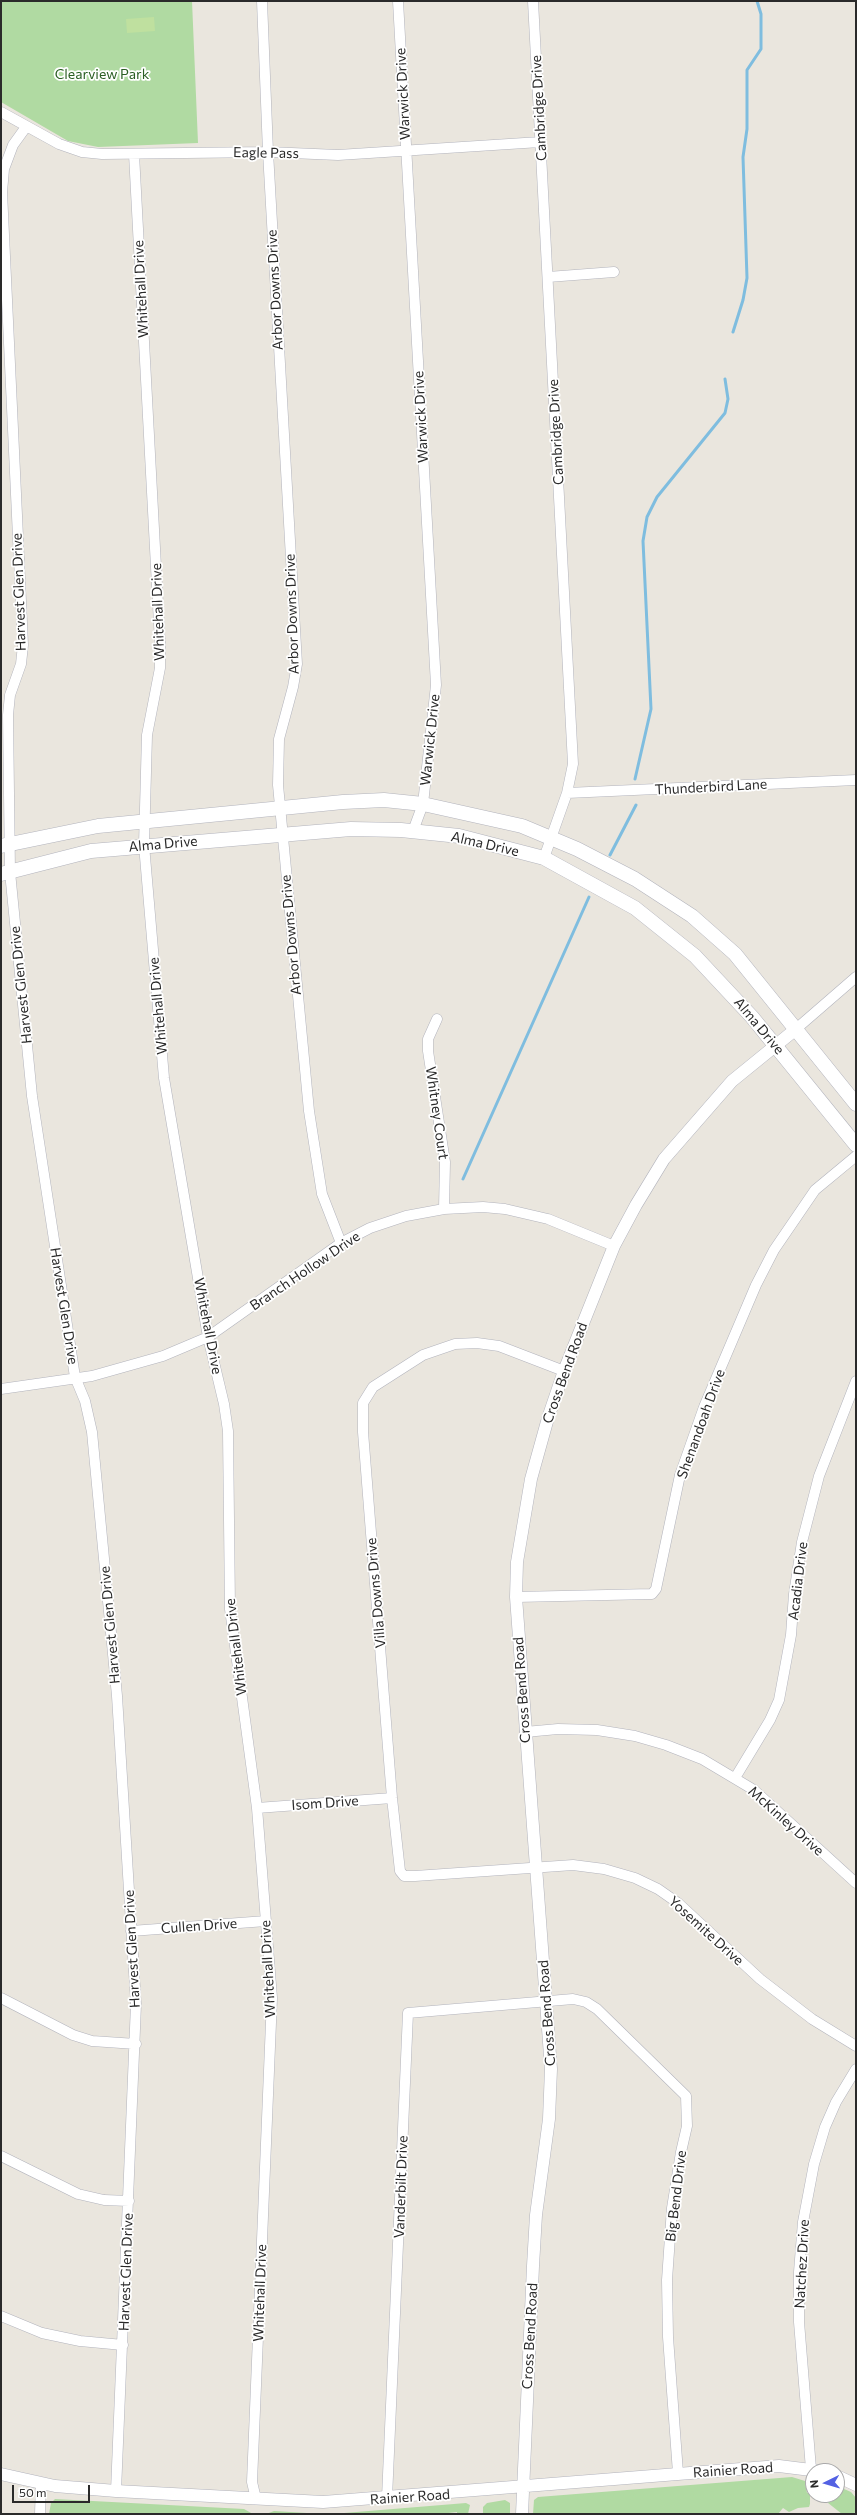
<!DOCTYPE html>
<html>
<head>
<meta charset="utf-8">
<style>
  body { margin:0 }
  #map { position:relative; width:857px; height:2515px; overflow:hidden; background:#eae6de; font-family:Commissioner,sans-serif }
  canvas { display:block }
  .frame { position:absolute; inset:0; border:2px solid #2a2a2a; pointer-events:none }
  .north { position:absolute; left:805px; top:2463px; width:40px; height:40px; box-sizing:border-box; background:#fff; border:1px solid #aaa; border-radius:50%; rotate:265deg; font-size:11px; font-weight:700; line-height:16px; text-align:center; color:#2a2a2a }
  .north::after { content:''; display:block; margin:auto; width:14px; height:18px; background:#5361e3; clip-path:polygon(50% 0,100% 100%,50% 72%,0 100%) }
  .scale { position:absolute; left:12px; top:2485px; width:78px; height:18px; box-sizing:border-box; border:2px solid #2a2a2a; border-top:0; padding-left:5px; font-size:12px; line-height:14px; white-space:nowrap; color:#2a2a2a; -webkit-text-stroke:3px #fff; paint-order:stroke }
</style>
</head>
<body>
<div id="map">
<canvas width="857" height="2515"></canvas>
<div class="frame"></div>
<div class="north">N</div>
<div class="scale">50 m</div>
</div>
<script>
const c = document.querySelector('canvas').getContext('2d');
c.lineJoin = 'round';
function paint(path, color) {
  c.fillStyle = color;
  c.fill(path, 'evenodd');
}
function poly(rows) {
  const path = new Path2D();
  for (const r of rows) {
    path.moveTo(r[0], r[1]);
    for (let i = 2; i < r.length; i += 2) path.lineTo(r[i], r[i + 1]);
  }
  return path;
}
function trace(path, color, width, dash) {
  c.strokeStyle = color;
  c.lineWidth = width;
  c.lineCap = dash ? 'butt' : 'round';
  c.setLineDash(dash || []);
  c.stroke(path);
}
function label(font, color, halo, rows, align = 'center') {
  c.font = font + ' Commissioner,sans-serif';
  c.lineWidth = 3.5;
  c.setLineDash([]);
  c.textBaseline = 'middle';
  c.strokeStyle = halo;
  c.fillStyle = color;
  for (const [text, x, y, turn = 0] of rows) {
    c.save();
    c.translate(x, y);
    c.rotate((+turn || 0) * Math.PI / 180);
    c.textAlign = isNaN(turn) ? turn : align;
    if (halo) c.strokeText(text, 0, 0);
    c.fillText(text, 0, 0);
    c.restore();
  }
}
paint(poly([
  [1,1,192,1,198,143,98,147,68,141,1,102],
  [792,2477,805,2481,807,2493,810,2493,810,2504,809,2507,798,2508,789,2512,783,2508,778,2514,533,2514,534,2500,538,2497],
  [837,2486,851,2492,856,2498,856,2510,854,2514,842,2514,823,2499,823,2495,837,2495],
  [55,2499,244,2509,253,2514,49,2514,51,2503],
  [505,2500,510,2503,510,2514,483,2514,483,2507,487,2503],
  [466,2503,470,2505,468,2514,457,2514,457,2512,440,2514,332,2514],
  [274,2511,307,2513,309,2514,266,2514]
]), '#b0daa2');
paint(poly([
  [154,17,155,31,127,33,126,19]
]), '#bfe09f');
trace(poly([
  [733,332,743,300,747,278,743,157,747,129,747,70,761,49,761,14,757,1],
  [635,779,651,709,643,541,647,517,657,497,725,413,728,399,725,379],
  [610,855,636,805],
  [463,1179,589,897]
]), '#7fbddf', 3);
const minor = poly([
  [262,1,268,152,297,664,293,687,279,739,278,785,309,1111,322,1194,341,1243],
  [398,1,436,685,423,804,413,831],
  [533,1,573,764,567,793,544,858],
  [1,112,59,144,82,152,102,154,268,152,338,155,540,142],
  [26,127,13,145,4,169,2,192,23,645,21,664,10,695,8,715,10,872,32,1096,75,1377,85,1401,92,1432,117,1696,136,2004,116,2491],
  [134,154,160,642,160,668,147,735,144,845,164,1078,208,1337,224,1404,228,1431,230,1609,257,1808,272,1998,252,2482,256,2499],
  [548,277,614,272],
  [567,793,856,780],
  [437,1019,428,1039,428,1051,445,1162,444,1209],
  [796,1029,856,977],
  [564,1371,499,1346,477,1343,455,1344,423,1355,373,1387,363,1403,363,1432,392,1798,400,1871,404,1876,415,1876,573,1865,604,1869,635,1878,658,1889,678,1903,760,1979,812,2019,856,2046],
  [1,1389,92,1376,163,1356,208,1337,341,1243,370,1228,406,1216,444,1209,483,1207,505,1209,548,1219,614,1246],
  [516,1597,652,1594,656,1589,680,1475,704,1407,756,1285,774,1250,815,1190,856,1156],
  [525,1732,558,1729,597,1730,635,1736,666,1745,702,1759,754,1790,856,1883],
  [735,1778,770,1720,779,1700,791,1635,794,1594,802,1542,819,1476,856,1381],
  [257,1808,392,1798],
  [131,1931,266,1921],
  [1,1998,73,2035,92,2041,136,2044],
  [1,2156,78,2194,104,2200,129,2201],
  [1,2316,42,2333,80,2341,123,2345],
  [811,2469,799,2322,799,2272,803,2222,814,2164,825,2127,836,2102,856,2069],
  [387,2498,408,2013,573,1999,586,2002,597,2009,686,2096,687,2126,681,2152,672,2208,667,2280,668,2337,678,2473],
  [40,2514,41,2483]
]);
const tertiary = poly([
  [1,2474,55,2486,116,2491,323,2502,779,2466,819,2471],
  [837,2476,856,2485],
  [522,2514,533,2266,536,2215,549,2119,551,2069,516,1597,517,1562,531,1479,548,1418,564,1371,614,1246,636,1205,664,1159,732,1081,796,1029]
]);
const secondary = poly([
  [1,846,98,826,343,802,384,800,423,804,522,826,577,849,635,879,692,916,735,954,856,1104],
  [1,874,91,851,351,829,401,830,459,836,544,858,635,908,695,956,752,1017,856,1145]
]);
trace(minor, '#b2b3bc', 11);
trace(tertiary, '#b2b3bc', 13);
trace(secondary, '#b2b3bc', 15);
trace(minor, '#fff', 10);
trace(tertiary, '#fff', 12);
trace(secondary, '#fff', 14);
label('14px', '#2a5e23', '#fff', [
  ["Clearview Park",102,74]
]);
label('14px', '#2a2a2a', '#fff', [
  ["Warwick Drive",403,94,-93],
  ["Cambridge Drive",539,108,-93],
  ["Eagle Pass",266,153,1],
  ["Whitehall Drive",141,289,-93],
  ["Arbor Downs Drive",275,290,-93],
  ["Warwick Drive",421,417,-93],
  ["Cambridge Drive",556,432,-93],
  ["Harvest Glen Drive",19,592,-92],
  ["Whitehall Drive",158,612,-92],
  ["Arbor Downs Drive",292,614,-92],
  ["Warwick Drive",430,740,-84],
  ["Thunderbird Lane",711,787,-3],
  ["Alma Drive",163,844,-5],
  ["Alma Drive",485,844,13],
  ["Arbor Downs Drive",291,935,-95],
  ["Harvest Glen Drive",21,985,-96],
  ["Whitehall Drive",158,1006,-95],
  ["Alma Drive",759,1026,50],
  ["Whitney Court",437,1113,82],
  ["Branch Hollow Drive",305,1271,-34],
  ["Harvest Glen Drive",64,1306,81],
  ["Whitehall Drive",208,1326,79],
  ["Cross Bend Road",565,1373,-70],
  ["Shenandoah Drive",701,1424,-70],
  ["Acadia Drive",798,1581,-83],
  ["Villa Downs Drive",376,1593,-95],
  ["Harvest Glen Drive",110,1625,-95],
  ["Whitehall Drive",236,1647,-97],
  ["Cross Bend Road",522,1690,-94],
  ["Isom Drive",325,1803,-4],
  ["McKinley Drive",786,1821,42],
  ["Cullen Drive",199,1926,-4],
  ["Yosemite Drive",706,1931,42],
  ["Harvest Glen Drive",132,1949,-93],
  ["Whitehall Drive",268,1969,-93],
  ["Cross Bend Road",547,2013,-94],
  ["Vanderbilt Drive",401,2187,-88],
  ["Big Bend Drive",676,2196,-83],
  ["Natchez Drive",802,2264,-87],
  ["Harvest Glen Drive",126,2272,-88],
  ["Whitehall Drive",260,2293,-88],
  ["Cross Bend Road",530,2336,-87],
  ["Rainier Road",733,2470,-4],
  ["Rainier Road",410,2497,-4]
]);
</script>
</body>
</html>
